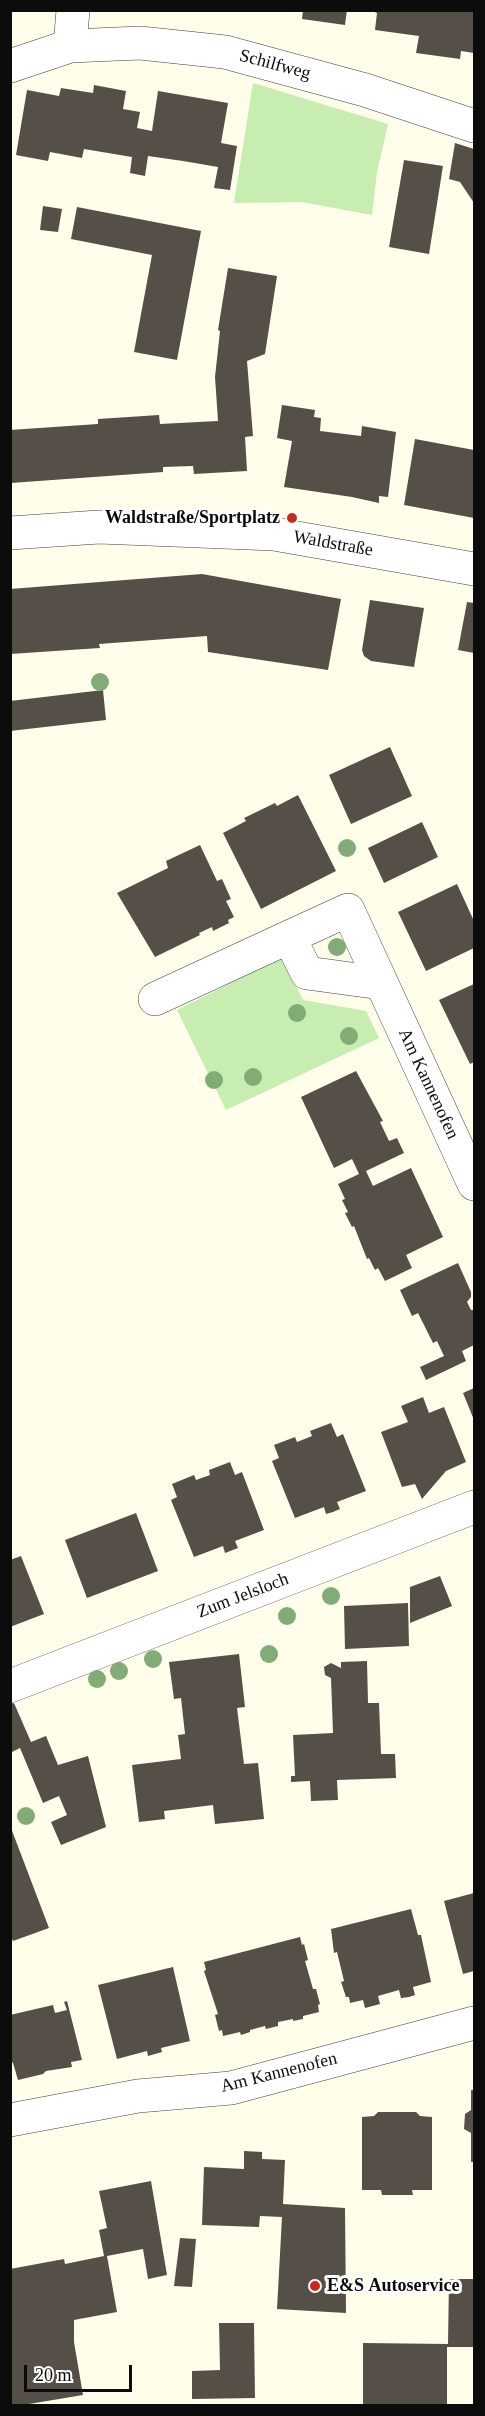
<!DOCTYPE html>
<html>
<head>
<meta charset="utf-8">
<style>
  body { margin:0 }
  #map { position:relative; width:485px; height:2416px; overflow:hidden; background:#fffeeb; font-family:Georgia,serif }
  canvas { display:block }
  .frame { position:absolute; inset:0; border:12px solid #0c0c0c; pointer-events:none }
  .scale { position:absolute; left:24px; top:2365px; width:108px; height:27px; box-sizing:border-box; border:3px solid #0c0c0c; border-top:0; padding-left:8px; font-size:18px; line-height:21px; white-space:nowrap; color:#0c0c0c; -webkit-text-stroke:4px #fff; paint-order:stroke }
</style>
</head>
<body>
<div id="map">
<canvas width="485" height="2416"></canvas>
<div class="frame"></div>
<div class="scale">20 m</div>
</div>
<script>
const c = document.querySelector('canvas').getContext('2d');
c.lineJoin = 'round';
function paint(path, color) {
  c.fillStyle = color;
  c.fill(path, 'evenodd');
}
function poly(rows) {
  const path = new Path2D();
  for (const r of rows) {
    path.moveTo(r[0], r[1]);
    for (let i = 2; i < r.length; i += 2) path.lineTo(r[i], r[i + 1]);
  }
  return path;
}
function trace(path, color, width, dash) {
  c.strokeStyle = color;
  c.lineWidth = width;
  c.lineCap = dash ? 'butt' : 'round';
  c.setLineDash(dash || []);
  c.stroke(path);
}
function label(font, color, halo, rows, align = 'center') {
  c.font = font + ' Georgia,serif';
  c.lineWidth = 6;
  c.setLineDash([]);
  c.textBaseline = 'middle';
  c.strokeStyle = halo;
  c.fillStyle = color;
  for (const [text, x, y, turn = 0] of rows) {
    c.save();
    c.translate(x, y);
    c.rotate((+turn || 0) * Math.PI / 180);
    c.textAlign = isNaN(turn) ? turn : align;
    if (halo) c.strokeText(text, 0, 0);
    c.fillText(text, 0, 0);
    c.restore();
  }
}
paint(poly([
  [253,83,388,124,377,172,372,215,302,202,234,203],
  [282,957,303,1000,366,1011,379,1038,226,1110,177,1010]
]), '#c7edb1');
paint(poly([
  [303,10,347,10,345,25,302,19],
  [370,10,474,10,474,53,461,51,460,59,416,53,419,36,375,30,377,13],
  [94,85,126,91,123,109,140,112,137,128,152,131,158,91,228,103,221,143,237,146,230,190,214,188,218,167,183,161,148,156,145,176,130,173,132,157,84,149,82,158,50,152,48,161,16,155,27,90,59,96,61,88,93,93],
  [455,143,474,149,474,203,460,182,449,179],
  [404,160,443,166,429,254,389,247],
  [43,206,62,209,58,232,40,230],
  [77,207,201,231,177,360,134,352,152,255,71,239],
  [228,268,277,276,265,354,247,361,253,436,245,437,247,471,194,474,193,466,163,467,163,472,11,483,10,430,98,424,98,419,159,415,160,424,218,421,215,377,220,331,218,330],
  [282,405,315,410,314,417,321,418,320,431,361,436,362,426,396,432,388,497,379,496,379,503,352,497,284,487,292,441,277,438],
  [415,439,474,450,474,518,404,505],
  [202,574,341,599,328,670,208,652,207,636,99,644,100,648,10,654,10,589],
  [370,600,424,608,414,667,371,661,364,656,362,650],
  [467,602,474,603,474,653,458,650],
  [103,690,106,720,10,731,10,701],
  [390,747,412,796,351,824,329,775],
  [298,795,336,871,261,909,223,833,246,821,244,818,275,803,277,806],
  [422,822,438,857,384,883,368,848],
  [200,845,217,881,222,879,231,899,226,901,234,917,228,920,229,923,213,931,212,927,199,933,200,935,155,957,117,893,168,868,166,861],
  [457,884,474,921,474,948,426,971,398,912],
  [474,984,474,1062,470,1064,439,1000],
  [356,1071,383,1121,380,1122,389,1141,397,1138,404,1153,366,1171,373,1186,411,1168,443,1237,406,1255,412,1268,385,1281,378,1268,375,1270,369,1258,367,1259,354,1226,352,1227,345,1213,348,1212,342,1200,345,1199,338,1184,359,1174,352,1159,334,1168,301,1097],
  [458,1263,471,1292,471,1297,467,1302,471,1310,474,1310,474,1345,462,1351,466,1361,426,1380,420,1367,444,1356,437,1341,433,1343,418,1313,412,1316,400,1290],
  [474,1388,474,1420,463,1393],
  [423,1397,429,1413,444,1407,466,1462,446,1471,422,1499,415,1484,402,1487,381,1432,408,1422,401,1406],
  [331,1423,337,1437,343,1434,366,1491,337,1502,340,1509,333,1512,326,1514,324,1507,295,1518,272,1461,279,1458,274,1445,295,1437,297,1442,312,1436,310,1431],
  [230,1462,235,1475,242,1472,264,1530,235,1541,238,1548,225,1553,223,1546,194,1557,171,1500,177,1497,172,1484,194,1475,196,1480,210,1475,209,1470],
  [136,1513,158,1571,87,1598,65,1540],
  [21,1556,44,1614,10,1627,10,1560],
  [440,1576,452,1606,410,1623,410,1587],
  [408,1603,409,1646,345,1649,344,1606],
  [239,1654,245,1707,237,1708,244,1764,258,1763,264,1819,215,1824,213,1805,164,1811,165,1819,139,1822,132,1765,181,1759,178,1735,185,1734,181,1698,174,1699,169,1662],
  [367,1661,368,1703,379,1703,381,1754,395,1754,396,1778,337,1780,338,1800,311,1801,310,1781,291,1782,291,1776,295,1776,293,1735,333,1733,331,1678,325,1675,324,1667,331,1663,341,1668,341,1662],
  [14,1703,31,1742,46,1736,58,1765,88,1756,106,1827,61,1845,51,1822,67,1815,59,1796,43,1803,20,1748,10,1753,10,1704],
  [11,1828,49,1928,13,1941,10,1934],
  [474,1893,474,1971,463,1974,444,1901],
  [411,1909,418,1935,421,1935,431,1982,413,1987,415,1995,409,1997,401,1998,399,1990,378,1996,380,2004,365,2008,363,2000,350,2003,349,1997,346,1997,341,1982,344,1981,337,1952,334,1953,331,1929],
  [300,1937,302,1945,304,1944,308,1960,305,1961,313,1989,316,1989,320,2004,318,2005,319,2012,303,2016,303,2019,293,2021,293,2019,278,2022,278,2026,266,2029,265,2026,250,2030,250,2032,241,2035,240,2032,223,2036,222,2030,219,2031,215,2015,218,2014,204,1971,206,1970,204,1962],
  [173,1967,190,2041,161,2048,162,2052,148,2056,147,2051,117,2059,98,1985],
  [67,2001,82,2060,71,2062,72,2067,46,2071,43,2074,18,2080,13,2063,10,2061,10,2015,53,2005,55,2013,67,2010,64,2002],
  [471,2090,474,2090,474,2162,471,2162,471,2133,464,2129,465,2114,471,2110],
  [378,2112,416,2112,420,2116,432,2117,432,2190,412,2190,413,2195,382,2195,381,2190,362,2190,362,2117,374,2116],
  [244,2151,262,2152,262,2159,285,2160,283,2204,345,2208,346,2313,277,2309,282,2217,260,2216,259,2227,202,2225,204,2167,244,2169],
  [151,2181,167,2275,148,2279,143,2249,107,2256,117,2312,74,2320,74,2342,83,2395,29,2404,29,2406,10,2406,10,2269,64,2259,65,2264,104,2256,99,2230,107,2228,99,2191],
  [180,2238,196,2239,192,2287,174,2286],
  [449,2279,474,2279,474,2347,447,2347,447,2404,363,2406,363,2343,448,2344],
  [219,2323,254,2323,255,2398,192,2399,192,2371,220,2370]
]), '#564f47');
const minor = poly([
  [70,46,73,10],
  [10,66,70,46,140,43,225,52,365,90,474,126],
  [10,533,99,527,274,534,474,569],
  [289,937,348,910,474,1184],
  [155,999,289,937,307,973,381,983],
  [10,1686,474,1507],
  [10,2120,138,2096,231,2088,474,2023]
]);
trace(minor, '#3f3f3f', 34);
trace(minor, '#fff', 33);
c.fillStyle = '#82ac76';
for (const [x, y] of [
  [100,682],
  [347,848],
  [337,947],
  [297,1013],
  [349,1036],
  [253,1077],
  [214,1080],
  [331,1596],
  [287,1616],
  [269,1654],
  [153,1659],
  [119,1671],
  [97,1679],
  [26,1816]
]) {
  c.beginPath();
  c.arc(x, y, 9, 0, 2 * Math.PI);
  c.fill();
}
for (const [x, y, r, color] of [
  [292,518,6,"#c82918"],
  [315,2286,6,"#c82918"]
]) {
  const dot = new Path2D();
  dot.arc(x, y, r, 0, 2 * Math.PI);
  c.fillStyle = color;
  c.fill(dot);
  trace(dot, '#fff', 2);
}
label('18px', '#0c0c0c', '#fff', [
  ["Schilfweg",275,65,15],
  ["Waldstraße",333,544,10],
  ["Am Kannenofen",428,1084,65],
  ["Zum Jelsloch",243,1596,-21],
  ["Am Kannenofen",279,2073,-14]
]);
label('bold 18px', '#0c0c0c', '#fff', [
  ["Waldstraße/Sportplatz",280,518],
  ["E&S Autoservice",327,2286,"left"]
], 'right');
</script>
</body>
</html>
